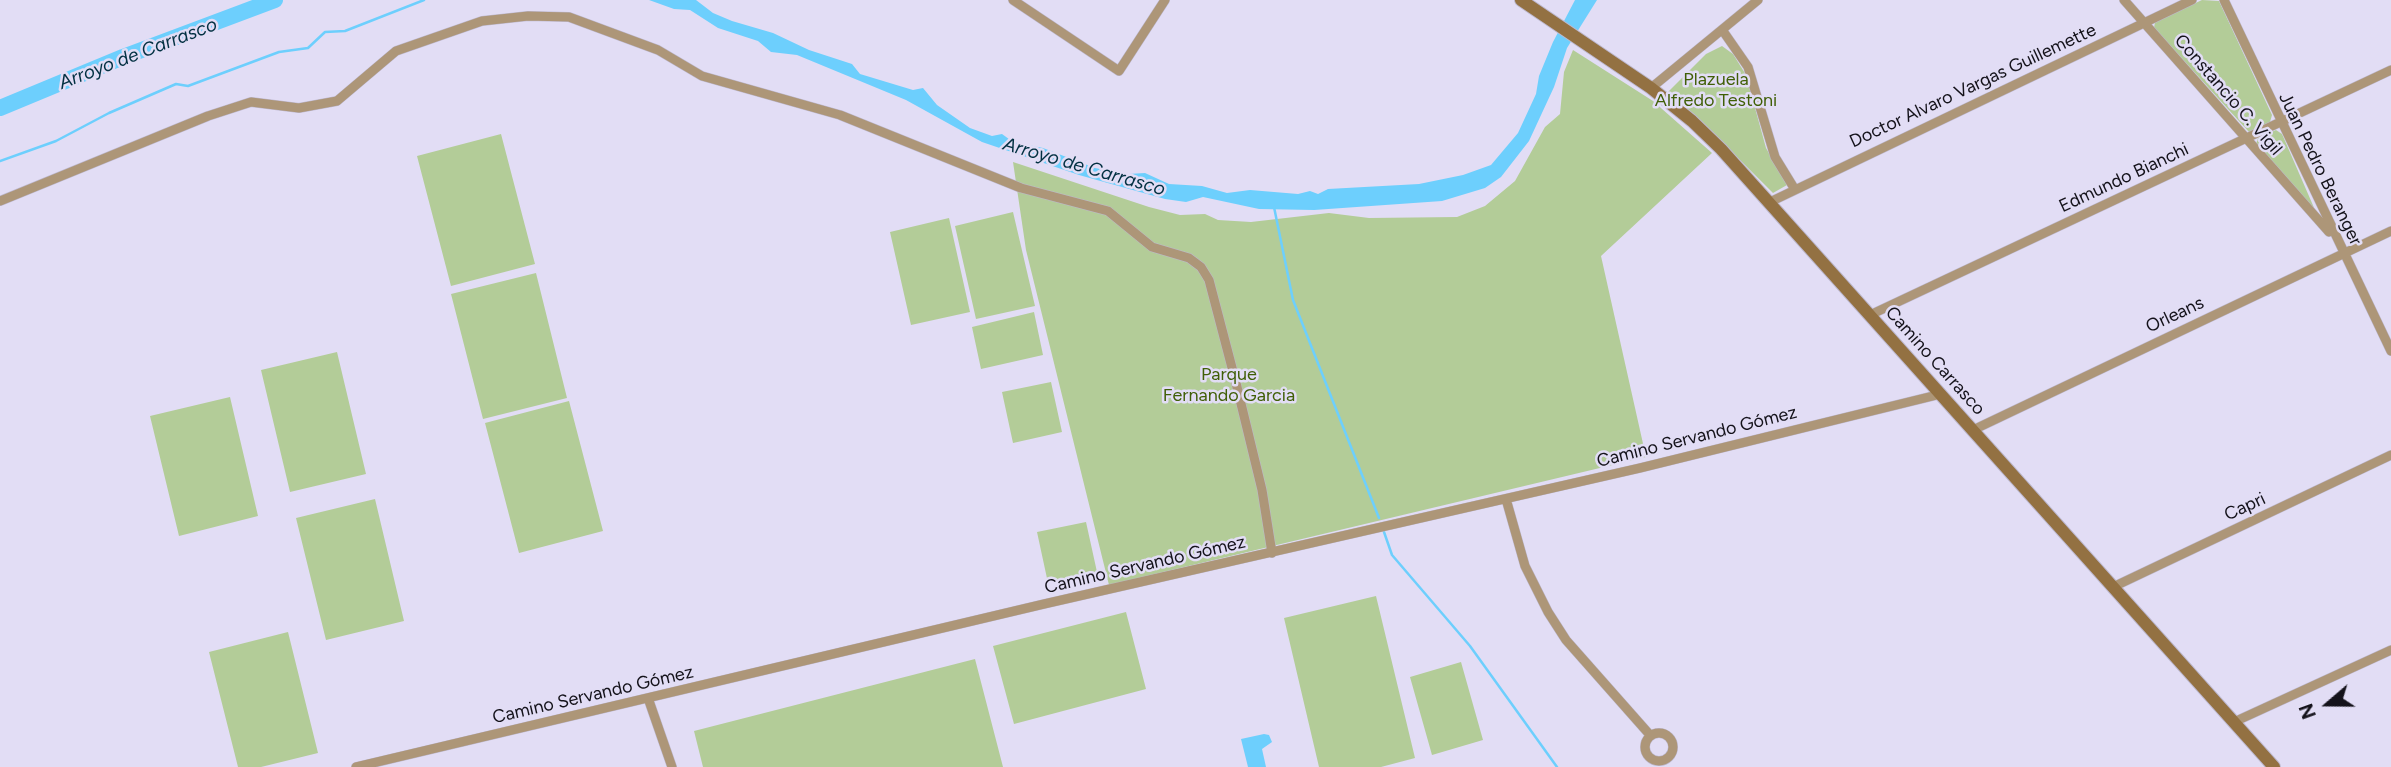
<!DOCTYPE html>
<html>
<head>
<meta charset="utf-8">
<style>
  body { margin:0 }
  #map { position:relative; width:2391px; height:767px; overflow:hidden; background:#e2ddf5; font-family:Figtree,sans-serif }
  canvas { display:block }
  .north { position:absolute; left:2293px; top:669px; width:70px; height:70px; -webkit-text-stroke:5px #e2ddf5; paint-order:stroke; rotate:250deg; font-size:19px; font-weight:700; line-height:28px; text-align:center; color:#14121a }
  .north::after { content:''; display:block; margin:auto; width:24px; height:32px; background:#14121a; clip-path:polygon(50% 0,100% 100%,50% 72%,0 100%) }
</style>
</head>
<body>
<div id="map">
<canvas width="2391" height="767"></canvas>
<div class="north">N</div>
</div>
<script>
const c = document.querySelector('canvas').getContext('2d');
c.lineJoin = 'round';
function paint(path, color) {
  c.fillStyle = color;
  c.fill(path, 'evenodd');
}
function poly(rows) {
  const path = new Path2D();
  for (const r of rows) {
    if (r.length === 3) {
      path.moveTo(r[0] + r[2], r[1]);
      path.arc(r[0], r[1], r[2], 0, 2 * Math.PI);
      continue;
    }
    path.moveTo(r[0], r[1]);
    for (let i = 2; i < r.length; i += 2) path.lineTo(r[i], r[i + 1]);
  }
  return path;
}
function trace(path, color, width, dash) {
  c.strokeStyle = color;
  c.lineWidth = width;
  c.lineCap = dash ? 'butt' : 'round';
  c.setLineDash(dash || []);
  c.stroke(path);
}
function label(font, color, halo, rows, align = 'center') {
  c.font = font + ' Figtree,sans-serif';
  c.lineWidth = 5;
  c.setLineDash([]);
  c.textBaseline = 'middle';
  c.strokeStyle = halo;
  c.fillStyle = color;
  for (const [text, x, y, turn = 0] of rows) {
    c.save();
    c.translate(x, y);
    c.rotate((+turn || 0) * Math.PI / 180);
    c.textAlign = isNaN(turn) ? turn : align;
    if (halo) c.strokeText(text, 0, 0);
    c.fillText(text, 0, 0);
    c.restore();
  }
}
paint(poly([
  [2202,0,2219,1,2272,115,2270,122,2249,132,2154,28,2155,22],
  [1722,46,1733,54,1746,75,1766,148,1787,185,1773,193,1695,115,1666,94,1706,54],
  [1573,50,1653,101,1712,153,1601,256,1646,457,1109,585,1026,250,1013,162,1149,207,1180,215,1205,214,1218,220,1251,222,1329,213,1369,218,1457,217,1485,206,1515,181,1545,127,1560,114,1564,72],
  [2276,130,2282,134,2315,210,2256,144,2258,138],
  [501,134,535,264,451,286,417,156],
  [1013,212,1035,306,976,319,955,226],
  [949,218,970,312,911,325,890,232],
  [536,273,567,398,483,419,451,294],
  [1034,312,1043,355,981,369,972,327],
  [337,352,366,474,290,492,261,370],
  [1051,382,1062,432,1013,443,1002,392],
  [230,397,258,516,179,536,150,416],
  [569,401,603,531,519,553,485,423],
  [375,499,404,621,326,640,296,518],
  [1086,522,1097,572,1048,583,1037,532],
  [1376,596,1415,758,1381,767,1319,767,1284,618],
  [1126,612,1146,689,1014,724,993,646],
  [288,632,318,753,261,767,238,767,209,652],
  [975,659,1003,767,703,767,694,731],
  [1461,662,1483,740,1432,755,1410,677]
]), '#b3cc98');
paint(poly([
  [649,0,696,0,713,13,732,21,773,33,809,50,852,64,860,74,913,90,923,88,937,105,970,128,992,136,1002,134,1013,142,1043,148,1095,168,1128,174,1145,173,1169,184,1202,186,1227,193,1250,190,1298,194,1310,191,1318,194,1328,189,1419,184,1463,175,1491,165,1518,133,1536,94,1539,76,1553,42,1575,0,1597,0,1567,48,1554,87,1529,141,1501,177,1485,188,1442,201,1314,210,1259,209,1203,197,1186,202,1165,199,1079,175,982,142,906,100,797,55,771,52,758,41,718,28,690,10,674,9],
  [1264,734,1269,735,1272,742,1262,749,1266,767,1248,767,1241,739]
]), '#6dcffd');
trace(poly([
  [0,161,56,141,109,113,176,84,188,86,279,52,308,48,325,32,345,31,424,0],
  [1274,207,1293,300,1379,518],
  [1384,532,1392,555,1470,646,1557,767]
]), '#6dcffd', 2.5);
trace(poly([
  [0,108,123,57,275,0]
]), '#6dcffd', 16);
const minor = poly([
  [1013,0,1119,71,1165,0],
  [2124,0,2329,232],
  [2224,0,2391,351],
  [1723,31,1748,67,1775,157,1794,188],
  [1651,88,1758,0],
  [0,201,208,116,251,102,299,108,337,101,396,51,482,21,528,16,569,17,658,50,702,76,840,115,1021,188,1108,211,1152,247,1189,258,1201,267,1209,280,1236,383,1262,490,1272,553],
  [1770,202,2192,0],
  [1870,315,2391,70],
  [1973,430,2391,231],
  [1506,499,1525,566,1548,612,1566,640,1650,735],
  [2113,587,2391,455],
  [648,698,672,767],
  [2234,722,2391,650],
  [1659,747,14],
  [356,767,1044,604,1640,468,1941,394]
]);
const secondary = poly([
  [1521,0,1651,88,1692,121,1721,149,2274,767]
]);
trace(minor, '#bdb8ce', 10);
trace(secondary, '#bdb8ce', 14);
trace(minor, '#ad9678', 9);
trace(secondary, '#937142', 12);
label('18px', '#405f07', '#e2ddf5', [
  ["Plazuela",1716,80],
  ["Alfredo Testoni",1716,101],
  ["Parque",1229,375],
  ["Fernando Garcia",1229,396]
]);
label('18px', '#14121a', '#e2ddf5', [
  ["Doctor Alvaro Vargas Guillemette",1973,86,-25],
  ["Constancio C. Vigil",2228,95,49],
  ["Juan Pedro Beranger",2320,169,64],
  ["Edmundo Bianchi",2124,178,-25],
  ["Orleans",2175,315,-25],
  ["Camino Carrasco",1935,361,48],
  ["Camino Servando Gómez",1697,437,-14],
  ["Capri",2245,507,-25],
  ["Camino Servando Gómez",1145,565,-13],
  ["Camino Servando Gómez",593,695,-13]
]);
label('italic 19px', '#023042', '#e2ddf5', [
  ["Arroyo de Carrasco",138,54,-21],
  ["Arroyo de Carrasco",1084,167,16]
]);
</script>
</body>
</html>
